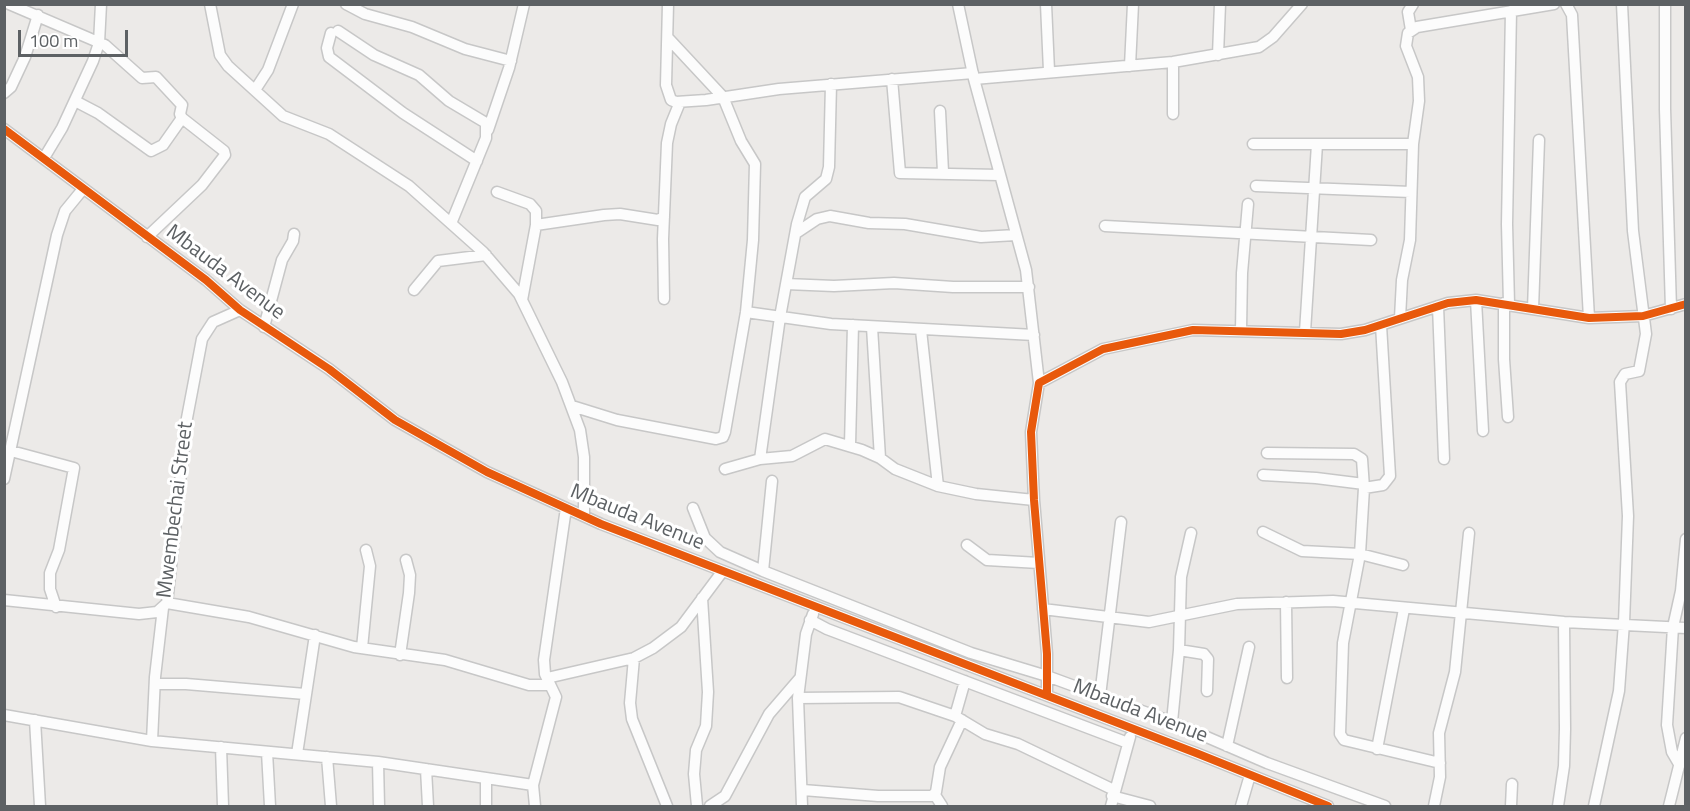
<!DOCTYPE html>
<html>
<head>
<meta charset="utf-8">
<style>
  body { margin:0 }
  #map { position:relative; width:1690px; height:811px; overflow:hidden; background:#eceae8; font-family:"Titillium Web",sans-serif }
  canvas { display:block }
  .frame { position:absolute; inset:0; border:6px solid #5d6164; pointer-events:none }
  .scale { position:absolute; left:18px; top:30px; width:110px; height:27px; box-sizing:border-box; border:3px solid #5d6164; border-top:0; padding-left:8px; font-size:18px; line-height:21px; white-space:nowrap; color:#5d6164; -webkit-text-stroke:4px #fff; paint-order:stroke }
</style>
</head>
<body>
<div id="map">
<canvas width="1690" height="811"></canvas>
<div class="frame"></div>
<div class="scale">100 m</div>
</div>
<script>
const c = document.querySelector('canvas').getContext('2d');
c.lineJoin = 'round';
function poly(rows) {
  const path = new Path2D();
  for (const r of rows) {
    path.moveTo(r[0], r[1]);
    for (let i = 2; i < r.length; i += 2) path.lineTo(r[i], r[i + 1]);
  }
  return path;
}
function trace(path, color, width, dash) {
  c.strokeStyle = color;
  c.lineWidth = width;
  c.lineCap = dash ? 'butt' : 'round';
  c.setLineDash(dash || []);
  c.stroke(path);
}
function label(font, color, halo, rows, align = 'center') {
  c.font = font + ' "Titillium Web",sans-serif';
  c.lineWidth = 6;
  c.setLineDash([]);
  c.textBaseline = 'middle';
  c.strokeStyle = halo;
  c.fillStyle = color;
  for (const [text, x, y, turn = 0] of rows) {
    c.save();
    c.translate(x, y);
    c.rotate((+turn || 0) * Math.PI / 180);
    c.textAlign = isNaN(turn) ? turn : align;
    if (halo) c.strokeText(text, 0, 0);
    c.fillText(text, 0, 0);
    c.restore();
  }
}
const minor = poly([
  [9,4,105,45,142,78,156,77,182,105,180,114,182,118,224,151,225,155,202,185,147,237],
  [210,4,220,55,228,66,283,116,329,134,409,186,483,252,519,294,562,382,580,430,584,457,584,516],
  [346,4,365,14,412,27,465,49,511,61],
  [668,4,666,85,671,100,676,102,706,100,779,89,973,73],
  [958,4,974,79,1026,270,1039,383],
  [1046,4,1049,71],
  [1566,4,1572,15,1589,318],
  [1665,4,1665,109,1671,309],
  [1411,30,1408,12,1413,4],
  [338,31,374,55,419,75,449,101,486,123,486,138,452,221],
  [331,33,327,48,329,57,403,113,477,161],
  [1218,55,1220,4],
  [1173,62,1173,114],
  [1130,66,1133,4],
  [892,79,900,173,999,175],
  [974,79,1173,62,1259,47,1273,37,1302,4],
  [255,90,268,70,293,4],
  [4,93,11,87,25,57,38,15],
  [75,101,98,113,151,151,163,145,182,118],
  [940,111,943,172],
  [4,129,206,280,240,310,329,369,395,420,487,472,601,524,1196,753,1328,806],
  [488,130,509,68,524,4],
  [1253,144,1413,144],
  [44,158,62,128,93,61,99,43,101,4],
  [1256,186,1411,192],
  [497,192,530,204,536,211,536,225,522,300],
  [536,225,604,215,620,214,658,220,664,217],
  [1105,226,1371,240],
  [796,233,817,219,830,216,869,223,905,224,981,237,1016,235],
  [786,284,834,286,894,283,953,287,1029,287],
  [414,290,438,261,486,255],
  [664,299,663,239,667,143,671,124,680,102],
  [1476,300,1483,431],
  [1504,303,1504,359,1508,417],
  [1509,304,1507,224,1511,11],
  [1438,306,1444,459],
  [1533,309,1539,140],
  [746,312,831,324,1034,335],
  [1400,318,1402,280,1410,240,1413,144,1419,101,1418,77,1406,46,1408,33,1417,27,1554,4],
  [264,327,282,260,293,241,294,234],
  [872,327,880,458],
  [921,330,938,486],
  [1241,330,1242,273,1248,204],
  [1305,332,1317,144],
  [572,406,617,420,716,439,723,437,725,432,746,312,753,240,755,164,741,141,723,97,668,38],
  [850,445,853,325],
  [11,451,74,468,59,550,50,573,50,589,56,607],
  [1267,453,1354,454,1362,459,1364,488,1360,554,1343,643,1340,734,1344,740,1440,763],
  [760,459,780,317,797,224,805,197,826,179,829,167,831,84],
  [725,469,760,459,792,456,825,439,862,450,880,458,895,469,938,486,976,494,1034,500],
  [1263,475,1316,478,1364,484],
  [4,479,57,235,65,211,83,189],
  [1364,488,1383,485,1390,476,1381,325],
  [693,508,705,538,720,552,763,571,971,653,1047,676,1172,722,1267,763,1385,806],
  [1263,532,1302,551,1360,554,1403,565],
  [1686,539,1681,591,1673,627,1667,725,1672,752,1679,764,1686,762],
  [967,545,987,560,1039,563],
  [763,571,772,481],
  [4,600,139,614,157,612,167,603,187,418,202,339,213,322,240,310],
  [1286,602,1287,678],
  [167,603,249,617,354,647,445,660,529,685,550,685],
  [1043,609,1149,622,1237,604,1333,601,1564,622,1686,628],
  [810,620,827,629,1128,743],
  [362,648,370,566,366,550],
  [1179,650,1204,654,1208,659,1207,691],
  [400,655,409,593,410,575,406,560],
  [634,658,630,703,632,719,667,806],
  [547,678,634,658,653,648,681,627,722,572],
  [155,684,186,684,305,694],
  [1047,695,1047,654,1034,500,1031,432,1039,383,1103,349,1193,330,1341,334,1365,330,1448,303,1476,300,1589,318,1643,316,1686,304],
  [1100,696,1121,522],
  [798,698,899,697,955,716,985,734,1018,744,1114,790],
  [4,715,152,741,378,762,533,785],
  [955,716,965,681],
  [35,720,40,806],
  [1172,722,1179,650,1181,577,1191,533],
  [152,741,155,677,163,608],
  [1227,746,1249,647],
  [221,747,223,806],
  [1377,749,1404,609],
  [267,752,270,806],
  [297,754,315,635],
  [327,757,331,806],
  [378,762,379,806],
  [426,769,428,806],
  [486,779,486,806],
  [803,790,878,796,932,796,936,792,940,767,962,720],
  [935,795,942,806],
  [1112,796,1150,806],
  [535,806,533,785,556,697,545,674,544,660,566,508],
  [697,806,694,774,696,750,706,726,708,692,702,598],
  [710,806,725,796,769,714,800,678],
  [802,806,798,698,806,634,813,614],
  [1111,806,1130,737],
  [1241,806,1250,775],
  [1434,806,1440,777,1439,733,1455,672,1469,533],
  [1511,806,1512,784],
  [1558,806,1564,766,1565,729,1564,622],
  [1594,806,1619,691,1624,623,1628,516,1620,382,1625,374,1639,371,1646,334,1633,231,1622,4],
  [1669,806,1686,738]
]);
trace(minor, '#c7c7c7', 13);
trace(minor, '#fcfcfc', 10);
trace(poly([
  [4,129,206,280,240,310,329,369,395,420,487,472,601,524,1196,753,1328,806],
  [1047,695,1047,654,1034,500,1031,432,1039,383,1103,349,1193,330,1341,334,1365,330,1448,303,1476,300,1589,318,1643,316,1686,304]
]), '#e8590c', 8);
label('21px', '#5d6164', '#fff', [
  ["Mbauda Avenue",225,273,37],
  ["Mwembechai Street",176,510,-83],
  ["Mbauda Avenue",637,518,22],
  ["Mbauda Avenue",1140,712,21]
]);
</script>
</body>
</html>
